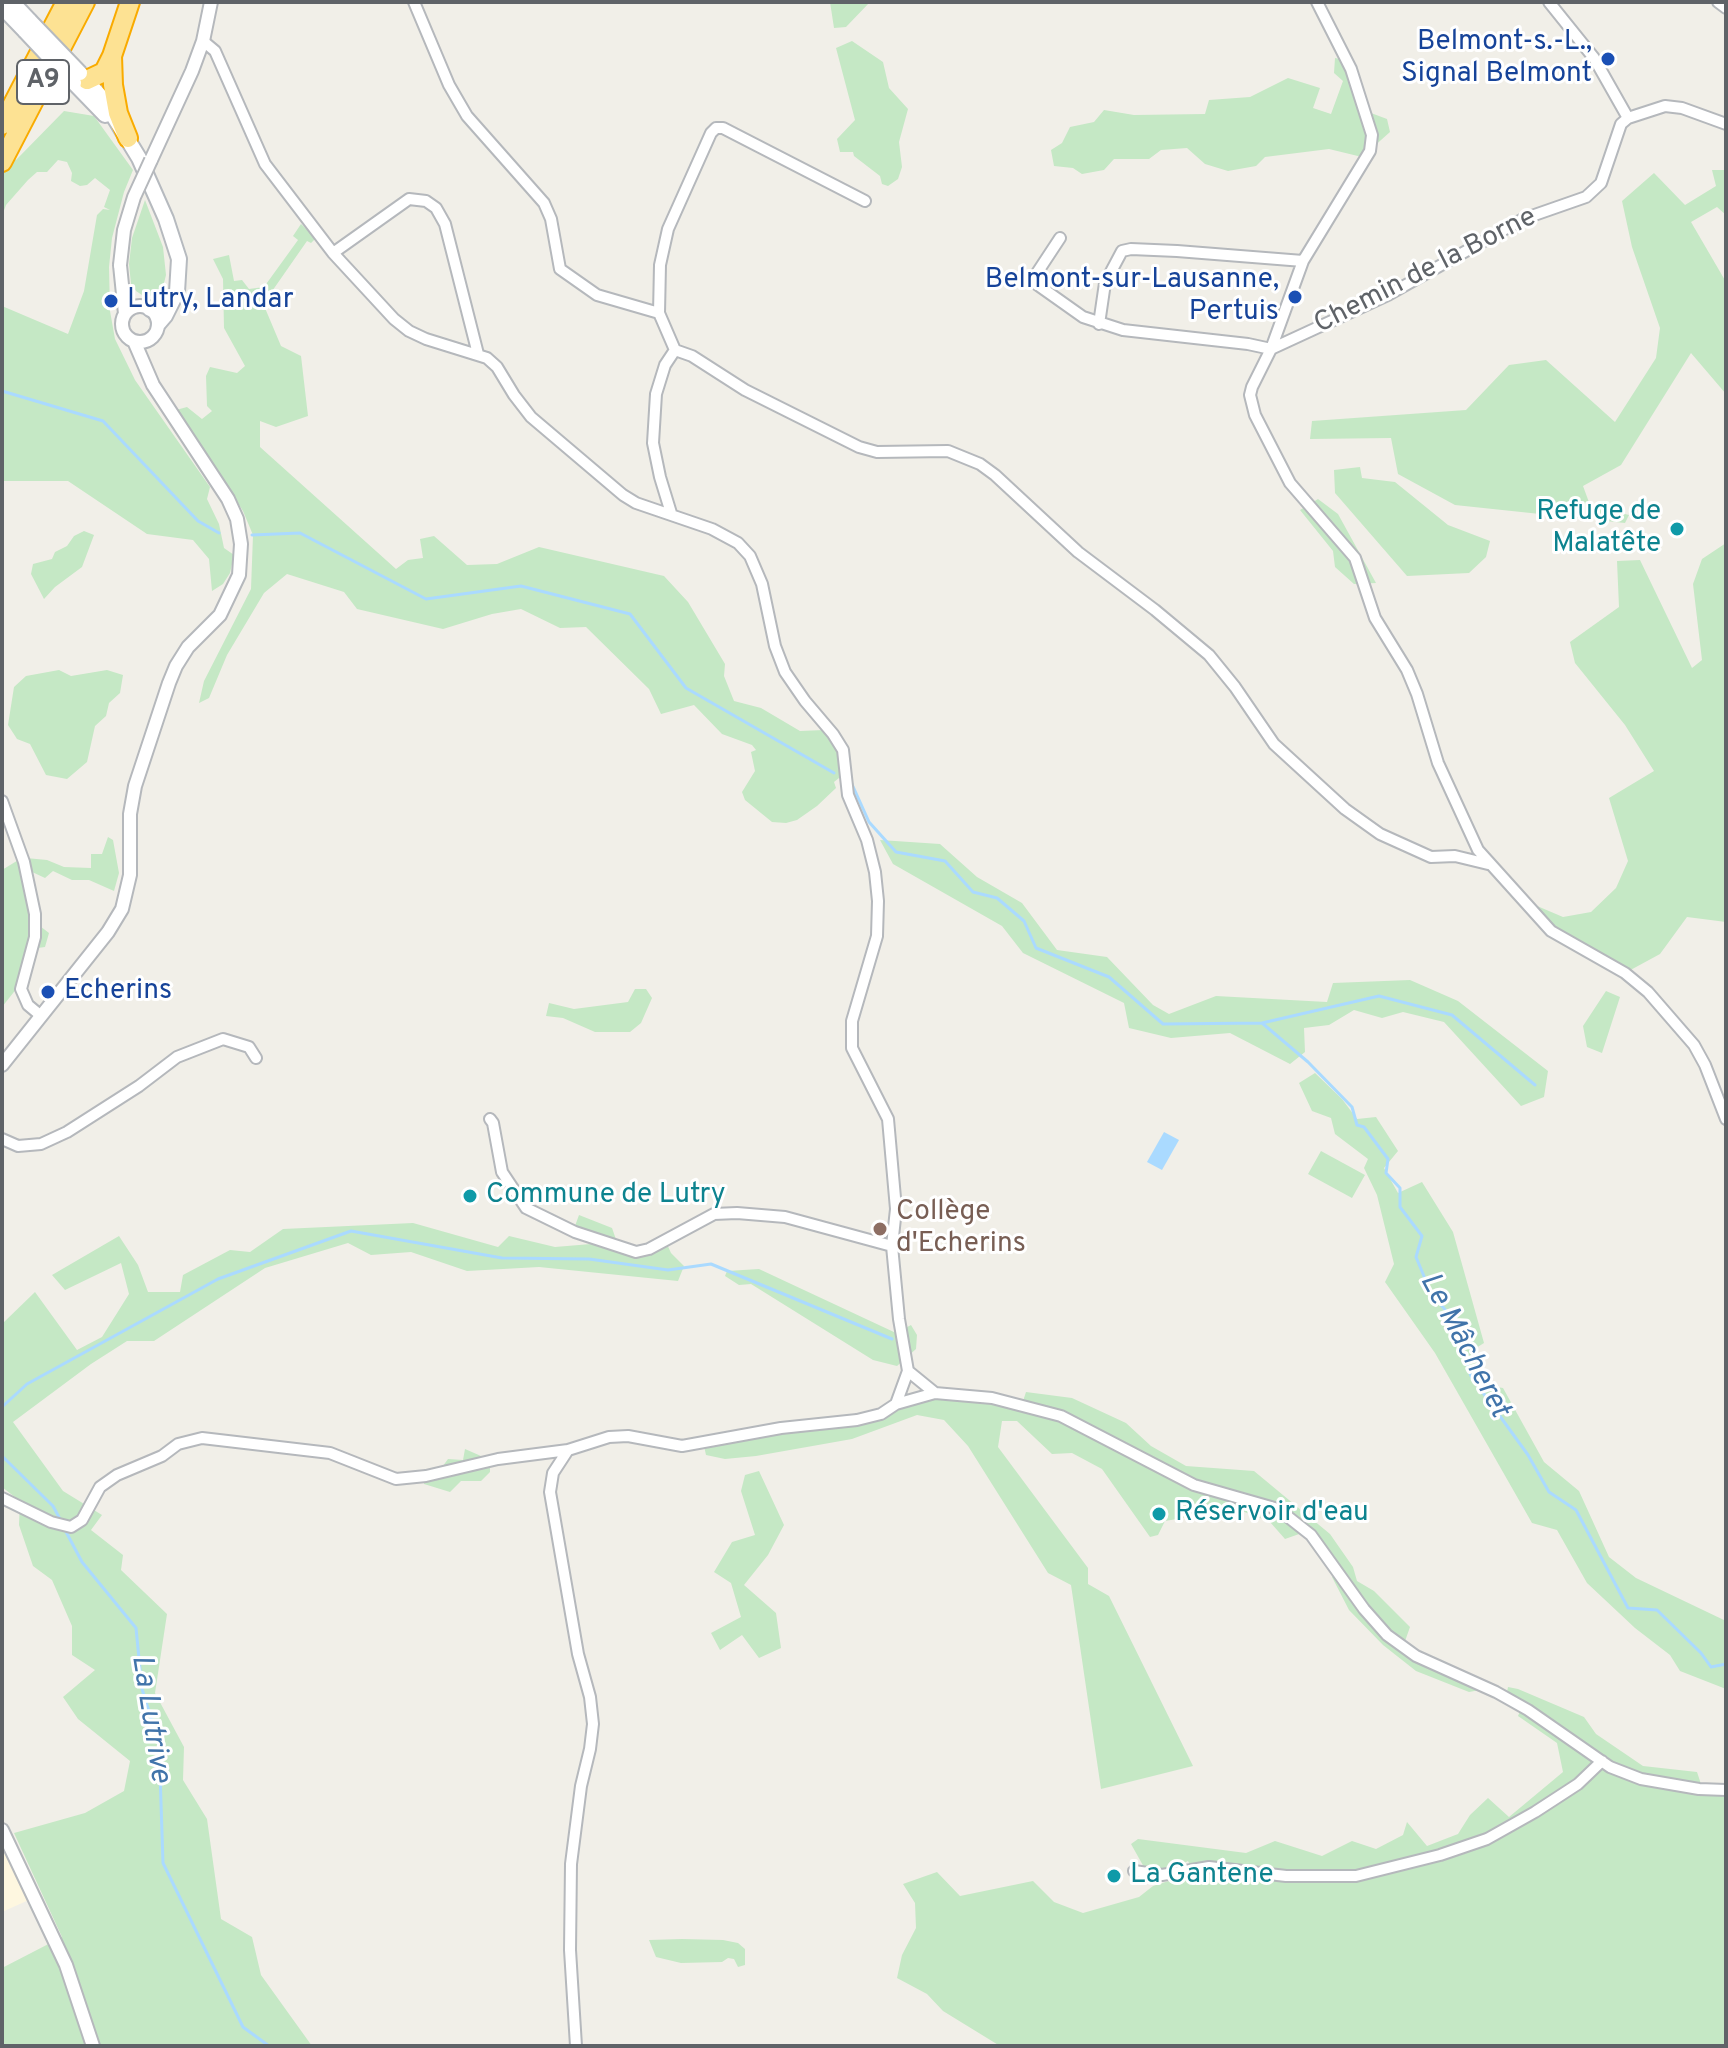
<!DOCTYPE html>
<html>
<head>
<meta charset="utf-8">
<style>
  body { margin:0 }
  #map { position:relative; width:1728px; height:2048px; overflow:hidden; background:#f1efe8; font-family:Overpass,sans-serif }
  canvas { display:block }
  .frame { position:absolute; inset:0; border:4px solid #5f6368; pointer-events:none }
</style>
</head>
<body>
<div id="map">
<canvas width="1728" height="2048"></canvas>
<div class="frame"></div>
</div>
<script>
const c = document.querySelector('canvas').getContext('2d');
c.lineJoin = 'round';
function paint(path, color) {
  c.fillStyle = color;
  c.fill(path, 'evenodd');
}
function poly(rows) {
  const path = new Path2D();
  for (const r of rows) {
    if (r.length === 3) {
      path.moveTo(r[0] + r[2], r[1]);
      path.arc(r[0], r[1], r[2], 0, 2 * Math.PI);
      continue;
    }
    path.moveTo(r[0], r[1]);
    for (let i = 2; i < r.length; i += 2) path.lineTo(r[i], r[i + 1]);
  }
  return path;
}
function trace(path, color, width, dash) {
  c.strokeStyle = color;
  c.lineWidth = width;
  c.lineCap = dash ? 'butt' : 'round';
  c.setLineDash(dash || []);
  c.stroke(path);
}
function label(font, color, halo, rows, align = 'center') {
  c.font = font + ' Overpass,sans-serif';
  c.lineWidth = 6;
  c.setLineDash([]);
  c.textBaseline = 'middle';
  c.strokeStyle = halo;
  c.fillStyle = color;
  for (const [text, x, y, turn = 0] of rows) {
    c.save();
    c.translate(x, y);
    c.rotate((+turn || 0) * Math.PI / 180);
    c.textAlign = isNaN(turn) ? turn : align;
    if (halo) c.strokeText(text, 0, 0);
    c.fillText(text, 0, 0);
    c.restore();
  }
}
paint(poly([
  [2,1844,31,1899,2,1912]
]), '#fef7e0');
paint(poly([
  [830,2,870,2,846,27,834,28],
  [852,41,883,62,889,88,908,109,899,142,902,167,898,179,888,186,882,184,880,176,854,156,853,152,840,152,837,139,855,120,836,48],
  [1335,58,1350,61,1371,113,1387,119,1390,132,1362,157,1329,149,1265,157,1256,166,1228,171,1205,164,1187,148,1161,150,1149,159,1114,159,1104,170,1082,174,1073,168,1054,166,1051,150,1062,143,1070,127,1094,122,1104,110,1134,115,1205,114,1209,100,1250,97,1288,78,1320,88,1313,108,1331,114,1343,81,1334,73],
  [64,111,94,116,133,170,124,192,112,238,109,267,110,311,115,339,135,380,210,487,207,499,219,524,224,548,234,555,230,573,223,584,212,591,209,559,193,540,147,534,68,481,2,481,2,306,68,334,84,291,97,215,103,209,110,210,104,207,110,190,95,178,87,185,80,186,71,181,72,173,67,162,58,160,47,172,37,172,28,180,6,205,2,216,2,147,16,160],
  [1712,170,1726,170,1726,215,1717,207,1691,222,1726,282,1726,394,1691,353,1621,465,1583,486,1590,505,1629,515,1625,523,1455,505,1398,474,1391,438,1310,439,1312,421,1466,410,1509,365,1546,360,1615,422,1656,358,1660,328,1632,247,1622,201,1654,173,1685,205,1716,186],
  [145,200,163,247,166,275,163,287,150,296,142,295,136,291,131,284,129,264,132,238],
  [301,224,316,238,311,243,307,241,268,297,265,308,281,346,301,356,308,416,276,427,260,421,260,447,396,569,408,560,423,558,420,539,434,536,467,565,497,564,539,547,664,576,688,602,725,664,724,676,734,701,761,708,800,731,824,730,837,748,844,774,834,782,836,788,817,806,797,820,786,823,772,822,745,800,742,792,755,771,751,752,756,750,752,745,722,734,694,705,661,714,649,689,586,627,560,628,521,609,492,614,443,629,357,609,344,592,287,574,264,593,227,655,209,698,199,703,204,681,251,589,253,535,243,511,176,410,187,407,202,419,212,411,207,406,206,376,210,367,237,373,245,366,224,328,223,279,213,259,229,255,234,281,242,280,249,289,264,287,298,240,293,236],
  [1360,467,1362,478,1395,482,1448,525,1490,541,1486,557,1469,573,1407,576,1335,493,1334,470],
  [1318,499,1338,514,1376,583,1354,584,1335,567,1333,551,1300,510],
  [84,531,94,535,82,567,55,587,44,599,31,574,33,564,52,559,55,552,67,546,74,536],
  [1726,543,1726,922,1687,917,1660,954,1625,973,1551,931,1523,900,1563,917,1591,912,1616,888,1628,861,1609,798,1654,771,1625,725,1575,663,1570,642,1619,607,1617,561,1640,560,1692,668,1702,660,1693,584,1702,559],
  [59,670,71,676,107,670,123,675,120,693,109,703,106,716,95,726,87,762,67,779,46,775,30,744,17,739,8,725,14,687,26,676],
  [108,837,113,840,119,873,114,891,89,880,72,880,53,871,45,878,30,871,26,858,47,860,64,867,91,868,91,854,102,854],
  [880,840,940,844,977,877,1022,903,1057,950,1107,957,1153,1005,1169,1014,1216,996,1327,1002,1333,983,1410,980,1458,1001,1548,1071,1544,1097,1521,1106,1444,1022,1403,1012,1382,1018,1354,1010,1329,1025,1304,1028,1305,1052,1290,1064,1230,1033,1171,1038,1129,1028,1124,1003,1023,953,1002,926,893,864],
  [20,859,32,920,49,933,45,947,30,949,21,983,2,1007,2,870],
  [635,989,646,989,652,998,641,1023,630,1032,595,1032,563,1018,546,1016,549,1003,574,1009,628,1002],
  [1606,991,1620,997,1602,1053,1587,1047,1583,1026],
  [1315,1073,1342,1099,1357,1119,1376,1117,1398,1151,1384,1168,1398,1193,1422,1182,1453,1232,1484,1343,1476,1348,1491,1386,1503,1388,1544,1462,1579,1491,1609,1557,1636,1578,1726,1621,1726,1689,1680,1671,1670,1655,1635,1628,1587,1583,1557,1530,1532,1523,1435,1353,1385,1282,1394,1264,1377,1195,1364,1168,1368,1159,1335,1134,1331,1118,1312,1111,1299,1083],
  [1321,1151,1365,1175,1352,1198,1308,1174],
  [579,1215,612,1228,619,1248,640,1254,666,1242,671,1253,684,1266,678,1281,539,1267,467,1271,411,1252,371,1255,348,1243,265,1268,154,1341,127,1341,91,1364,13,1422,63,1491,102,1515,91,1530,123,1555,121,1570,167,1614,155,1693,184,1747,183,1780,207,1819,221,1919,252,1937,261,1975,312,2046,2,2046,2,1968,62,1937,14,1833,85,1813,124,1791,130,1761,78,1719,63,1697,95,1670,72,1655,72,1626,52,1580,33,1566,19,1525,20,1501,2,1487,2,1324,35,1292,77,1350,102,1337,129,1294,121,1263,65,1290,52,1275,119,1236,138,1265,148,1292,180,1292,183,1275,230,1250,250,1252,283,1229,413,1223,498,1247,509,1236,555,1247,591,1244,575,1226],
  [759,1269,896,1333,911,1325,917,1335,916,1349,897,1366,873,1360,751,1284,739,1285,725,1276,727,1271],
  [1026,1392,1072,1398,1126,1423,1151,1446,1186,1466,1254,1471,1330,1534,1353,1567,1357,1581,1374,1591,1410,1627,1404,1644,1367,1608,1345,1572,1314,1532,1281,1506,1196,1482,1023,1401],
  [936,1396,990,1400,1060,1418,1192,1487,1277,1511,1302,1533,1285,1539,1270,1522,1237,1509,1165,1521,1158,1535,1150,1537,1102,1469,1072,1453,1052,1454,1017,1421,1002,1421,998,1447,1088,1568,1088,1584,1109,1596,1193,1766,1101,1789,1071,1585,1048,1573,968,1446,944,1420,917,1415,852,1439,756,1456,725,1459,706,1455,704,1446,788,1430],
  [465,1449,481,1456,490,1456,490,1472,481,1481,461,1481,450,1492,424,1484,424,1474,440,1470,448,1459,463,1460],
  [759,1471,784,1525,768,1555,744,1585,776,1613,781,1648,759,1658,742,1635,720,1650,711,1633,741,1617,731,1583,714,1572,732,1542,755,1535,741,1491,745,1475],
  [1336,1574,1358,1608,1386,1641,1441,1674,1480,1690,1469,1692,1416,1671,1383,1645,1349,1610,1332,1577],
  [1508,1687,1518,1689,1584,1717,1596,1734,1643,1766,1697,1772,1701,1784,1641,1776,1612,1764,1507,1692],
  [1521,1709,1607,1769,1726,1793,1726,2046,1000,2046,943,2011,927,1994,897,1978,902,1955,916,1928,915,1903,903,1884,937,1872,960,1896,1033,1881,1054,1902,1083,1913,1139,1897,1153,1886,1194,1873,1188,1861,1175,1868,1161,1871,1145,1869,1131,1844,1138,1839,1246,1853,1275,1841,1322,1856,1352,1841,1376,1849,1403,1835,1407,1822,1427,1846,1458,1834,1470,1815,1488,1798,1509,1817,1563,1772,1557,1743,1518,1716],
  [682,1939,723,1940,738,1943,745,1949,745,1965,738,1967,734,1959,728,1958,722,1962,681,1963,656,1957,649,1940]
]), '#c5e8c5');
paint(poly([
  [1164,1132,1179,1140,1162,1170,1147,1162]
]), '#aadaff');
trace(poly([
  [2,391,103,421,198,521,219,533],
  [252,535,300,533,426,599,521,586,630,614,686,688,834,773],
  [851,782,869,822,896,852,945,861,973,892,997,898,1024,921,1036,948,1109,977,1163,1024,1262,1023,1308,1062,1352,1107,1357,1125,1364,1127,1388,1159,1386,1173,1400,1188,1400,1207,1422,1236,1416,1257,1431,1293,1453,1319,1471,1376,1528,1455,1549,1492,1576,1510,1628,1608,1657,1610,1701,1653,1711,1667,1726,1664],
  [1262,1023,1379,996,1452,1015,1535,1085],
  [2,1407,27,1384,218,1279,351,1231,502,1258,589,1259,668,1270,711,1264,892,1339],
  [2,1456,53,1506,61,1521],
  [64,1528,82,1562,136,1628,142,1689,159,1743,163,1863,243,2027,269,2046]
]), '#aadaff', 3);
const minor = poly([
  [414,2,449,85,467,116,544,203,551,219,560,269,597,295,659,313],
  [1317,2,1351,69,1372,135,1370,151,1303,261,1271,349,1252,387,1250,395,1255,415,1290,483,1355,558,1375,618,1407,670,1417,694,1438,763,1478,850,1551,931,1625,973,1648,992,1694,1045,1705,1065,1726,1119],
  [1549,2,1594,58,1628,118],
  [1718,2,1726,8],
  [203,41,215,51,265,164,333,253,394,319,409,331,426,339,487,358,497,367,514,395,531,417,623,495,636,503,712,529,738,543,750,556,762,584,775,646,785,672,805,701,833,734,843,750,848,795,867,840,875,872,878,901,877,936,852,1021,852,1048,888,1119,896,1209,892,1246,899,1319,908,1371,935,1393,992,1398,1061,1416,1194,1485,1278,1509,1311,1535,1364,1609,1387,1635,1416,1656,1496,1692,1528,1710,1610,1767,1641,1779,1699,1789,1726,1790],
  [1628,118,1665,106,1682,108,1726,124],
  [1060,238,1035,276,1035,283,1083,317,1123,330,1248,344,1271,349],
  [333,253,409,199,426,201,436,208,445,224,478,354],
  [1099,324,1105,283,1122,251,1131,249,1177,251,1303,261],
  [1271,349,1388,295,1523,219,1586,197,1601,183,1621,124,1628,118],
  [675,350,692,356,745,390,859,447,877,452,948,451,980,464,995,475,1078,552,1155,610,1209,655,1235,687,1274,744,1345,809,1380,834,1431,857,1455,856,1488,864],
  [671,513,660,477,653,443,656,394,665,365,675,350,659,313,660,265,668,229,711,133,716,128,723,128,865,201],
  [2,801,24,862,35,914,35,937,21,989,28,1005,40,1015],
  [490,1119,493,1123,502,1172,526,1208,575,1232,636,1252,649,1249,714,1214,737,1213,785,1217,892,1246],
  [2,1139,18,1146,41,1144,67,1132,139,1086,177,1057,223,1039,249,1047,256,1058],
  [896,1404,908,1371],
  [568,1450,553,1473,550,1492,578,1654,590,1697,593,1724,590,1749,581,1786,571,1864,570,1950,576,2046],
  [2,1498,51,1522,71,1527,82,1520,100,1487,117,1475,162,1456,178,1444,202,1438,330,1453,396,1479,426,1476,498,1459,568,1450,609,1437,628,1436,682,1446,781,1428,857,1420,881,1414,896,1404,935,1393],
  [1134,1871,1162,1875,1209,1867,1286,1876,1356,1876,1440,1855,1487,1839,1535,1812,1578,1784,1602,1761]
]);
const tertiary = poly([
  [151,160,192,71,203,41,211,2],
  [120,265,125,314],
  [140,324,18],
  [2,1065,108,932,122,909,130,875,130,814,135,786,169,683,176,666,188,647,220,615,239,575,241,544,237,519,228,499,153,385,134,341],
  [2,1830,66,1965,93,2046]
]);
const secondary = poly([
  [12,2,30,21],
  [2,7,25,31],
  [82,75,103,99,139,158,166,219,179,259,177,292,165,316,159,323],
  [74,83,105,115],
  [150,309,172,301]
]);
const motorway = poly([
  [87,80,104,72,112,56],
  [2,125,66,2],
  [128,138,118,113,113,85,112,56,130,2],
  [2,162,85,2]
]);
trace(minor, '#b5b8bc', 14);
trace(tertiary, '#b5b8bc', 16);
trace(secondary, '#b6babf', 18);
trace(motorway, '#f9ab00', 22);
trace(minor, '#fff', 10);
trace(tertiary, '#fff', 12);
trace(secondary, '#fff', 14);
trace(motorway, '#fde293', 18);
const tertiaryBridge = poly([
  [120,265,124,230,134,197,151,160]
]);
const secondaryBridge = poly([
  [30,21,80,73],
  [25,31,74,83]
]);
trace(tertiaryBridge, '#b5b8bc', 16, []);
trace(secondaryBridge, '#b6babf', 18, []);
trace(tertiaryBridge, '#fff', 12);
trace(secondaryBridge, '#fff', 14);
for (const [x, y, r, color] of [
  [1608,59,8,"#1a4fb4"],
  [1295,297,8,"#1a4fb4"],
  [111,301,8,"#1a4fb4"],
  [1677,529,8,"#0f9aa8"],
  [48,992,8,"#1a4fb4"],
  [470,1196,8,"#0f9aa8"],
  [880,1229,8,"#8d6e63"],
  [1159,1514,8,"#0f9aa8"],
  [1114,1876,8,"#0f9aa8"]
]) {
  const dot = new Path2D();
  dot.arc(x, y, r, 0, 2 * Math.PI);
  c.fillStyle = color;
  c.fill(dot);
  trace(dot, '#fff', 3);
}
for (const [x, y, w] of [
  [43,82,52]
]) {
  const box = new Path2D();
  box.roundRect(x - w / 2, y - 22, w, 44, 6);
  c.fillStyle = '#fff';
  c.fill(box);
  trace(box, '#5f6368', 2);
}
label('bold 26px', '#5f6368', null, [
  ["A9",43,82]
]);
label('28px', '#164399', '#fff', [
  ["Belmont-s.-L.,",1592,43],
  ["Signal Belmont",1592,75],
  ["Belmont-sur-Lausanne,",1279,281],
  ["Pertuis",1279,313],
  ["Lutry, Landar",127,301,"left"],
  ["Echerins",64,992,"left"]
], 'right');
label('28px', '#5f6368', '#fff', [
  ["Chemin de la Borne",1426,272,-27]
]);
label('28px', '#0d838f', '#fff', [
  ["Refuge de",1661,513,"right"],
  ["Malatête",1661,545,"right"],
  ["Commune de Lutry",486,1196],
  ["Réservoir d'eau",1175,1514],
  ["La Gantene",1130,1876]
], 'left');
label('28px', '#785e54', '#fff', [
  ["Collège",896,1213],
  ["d'Echerins",896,1245]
], 'left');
label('italic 30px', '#4174aa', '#fff', [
  ["Le Mâcheret",1463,1346,62],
  ["La Lutrive",149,1719,81]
]);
</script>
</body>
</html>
